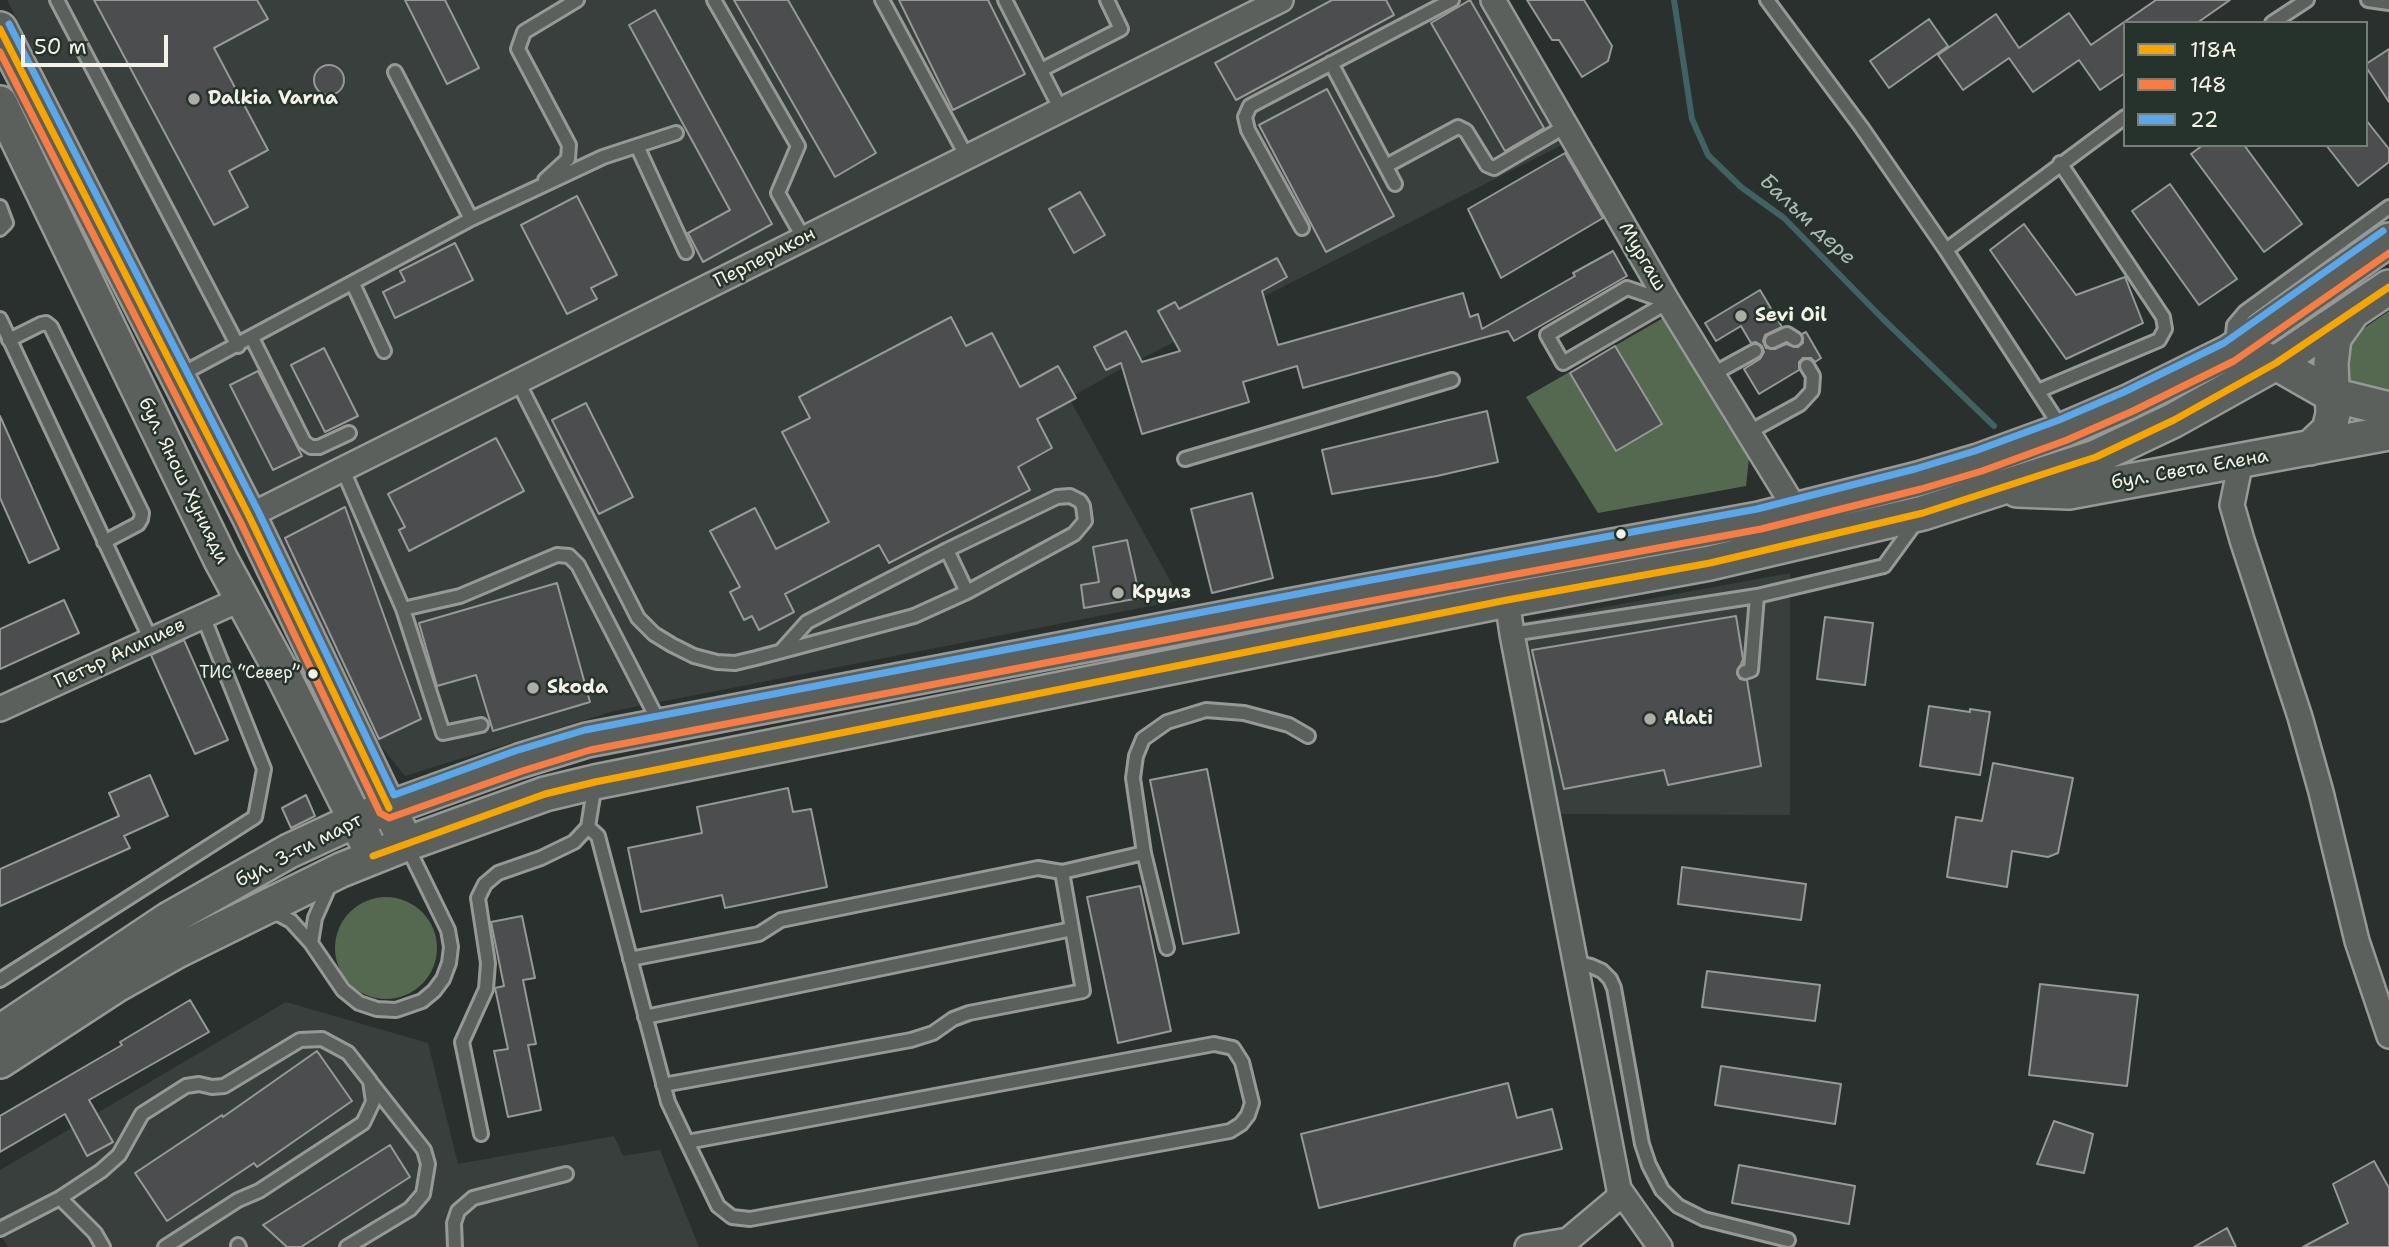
<!DOCTYPE html>
<html>
<head>
<meta charset="utf-8">
<style>
  body { margin:0 }
  #map { position:relative; width:2389px; height:1247px; overflow:hidden; background:#29302d; font-family:"Shantell Sans",sans-serif }
  canvas { display:block }
  .legend { position:absolute; left:2123px; top:21px; width:245px; height:126px; box-sizing:border-box; background:#26332d; border:2px solid #787f78; margin:0; padding:9px 12px; list-style:none; font-size:21px; color:#f4f1e8 }
  .legend li { display:flex; align-items:center; gap:14px; height:35px }
  .legend b { width:35px; border:2px solid #787f78 }
  .scale { position:absolute; left:21px; top:35px; width:147px; height:32px; box-sizing:border-box; border:4px solid #f4f1e8; border-top:0; padding-left:9px; font-size:21px; line-height:24px; white-space:nowrap; color:#f4f1e8; -webkit-text-stroke:5px #26332d; paint-order:stroke }
</style>
</head>
<body>
<div id="map">
<canvas width="2389" height="1247"></canvas>
<ul class="legend">
<li><b style="height:9px;background:#f7a600"></b>118А</li>
<li><b style="height:9px;background:#f77d43"></b>148</li>
<li><b style="height:9px;background:#5aa8eb"></b>22</li>
</ul>
<div class="scale">50 m</div>
</div>
<script>
const c = document.querySelector('canvas').getContext('2d');
c.lineJoin = 'round';
function paint(path, color) {
  c.fillStyle = color;
  c.fill(path, 'evenodd');
}
function poly(rows) {
  const path = new Path2D();
  for (const r of rows) {
    if (r.length === 3) {
      path.moveTo(r[0] + r[2], r[1]);
      path.arc(r[0], r[1], r[2], 0, 2 * Math.PI);
      continue;
    }
    path.moveTo(r[0], r[1]);
    for (let i = 2; i < r.length; i += 2) path.lineTo(r[i], r[i + 1]);
  }
  return path;
}
function trace(path, color, width, dash) {
  c.strokeStyle = color;
  c.lineWidth = width;
  c.lineCap = dash ? 'butt' : 'round';
  c.setLineDash(dash || []);
  c.stroke(path);
}
function label(font, color, halo, rows, align = 'center') {
  c.font = font + ' "Shantell Sans",sans-serif';
  c.lineWidth = 5;
  c.setLineDash([]);
  c.textBaseline = 'middle';
  c.strokeStyle = halo;
  c.fillStyle = color;
  for (const [text, x, y, turn = 0] of rows) {
    c.save();
    c.translate(x, y);
    c.rotate((+turn || 0) * Math.PI / 180);
    c.textAlign = isNaN(turn) ? turn : align;
    if (halo) c.strokeText(text, 0, 0);
    c.fillText(text, 0, 0);
    c.restore();
  }
}
paint(poly([
  [7,0,1479,0,1562,145,1123,368,1069,398,1181,600,614,711,405,776,375,739,282,541],
  [1790,573,1790,815,1561,814,1524,622],
  [286,1002,428,1043,458,1164,614,1136,623,1156,660,1150,699,1247,8,1247,0,1234,0,1170]
]), '#383f3d');
paint(poly([
  [2389,311,2389,395,2350,386,2340,366,2344,342],
  [1663,318,1749,458,1746,486,1598,513,1526,397],
  [386,948,51]
]), '#556850');
trace(poly([
  [1674,0,1692,119,1708,155,1741,187,1784,218,1882,318,1994,426]
]), '#416263', 6);
const building = poly([
  [94,0,257,0,268,19,214,48,268,150,229,171,248,207,214,225,94,0],
  [405,0,445,0,479,68,447,84,405,0],
  [734,0,788,0,876,153,835,177,734,0],
  [899,0,988,0,1025,74,953,110,899,0],
  [1332,0,1386,0,1394,15,1236,100,1215,63,1332,0],
  [1470,0,1544,128,1505,151,1431,23,1470,0],
  [1527,0,1584,0,1612,46,1608,61,1582,77,1559,40,1552,40,1527,0],
  [2156,0,2230,0,2197,23,2125,23,2125,73,2100,90,2079,60,2033,92,2009,58,1963,90,1938,55,1996,14,2019,48,2069,13,2091,45,2156,0],
  [655,10,772,224,703,262,688,233,730,210,629,25,655,10],
  [1929,19,1948,46,1889,88,1870,61,1929,19],
  [2389,49,2389,102,2366,67,2366,64,2389,49],
  [329,80,15],
  [1327,89,1394,216,1326,252,1259,125,1327,89],
  [2366,120,2389,149,2389,162,2358,186,2326,145,2366,145,2366,120],
  [2203,145,2244,145,2302,224,2264,252,2191,154,2203,145],
  [1565,153,1603,218,1501,278,1468,209,1565,153],
  [2170,184,2237,279,2199,305,2132,211,2170,184],
  [1080,192,1105,235,1074,253,1049,209,1080,192],
  [577,196,617,275,591,288,597,299,567,314,521,225,577,196],
  [2024,224,2076,295,2125,277,2143,323,2066,359,1990,250,2024,224],
  [455,243,473,280,395,318,383,292,405,281,400,271,455,243],
  [1613,251,1627,276,1514,341,1508,331,1303,388,1297,366,1243,382,1249,402,1142,434,1121,363,1106,370,1094,347,1126,331,1142,362,1180,351,1158,311,1175,302,1179,309,1277,258,1287,277,1262,291,1278,345,1463,293,1470,317,1478,314,1482,329,1575,276,1573,273,1613,251],
  [1760,290,1782,327,1765,335,1763,341,1766,348,1775,349,1786,344,1798,347,1803,343,1802,334,1806,332,1821,358,1815,362,1811,358,1803,358,1799,362,1799,370,1759,394,1744,369,1760,359,1764,352,1762,346,1756,342,1751,343,1741,326,1716,341,1705,323,1760,290],
  [951,317,966,346,992,333,1020,387,1058,366,1076,398,1037,419,1052,448,1018,467,1030,490,889,563,879,545,785,594,794,612,759,630,752,616,744,620,730,592,740,587,710,531,755,508,776,549,829,522,782,432,810,418,799,397,951,317],
  [1615,346,1662,424,1616,451,1570,373,1615,346],
  [324,348,358,416,325,432,291,365,324,348],
  [258,371,302,456,273,470,230,385,258,371],
  [586,403,633,497,599,514,552,420,586,403],
  [1487,411,1498,462,1437,476,1332,494,1322,450,1487,411],
  [0,416,59,549,29,563,0,498,0,416],
  [496,438,524,491,409,551,399,530,405,527,388,494,496,438],
  [1252,493,1273,578,1212,593,1191,509,1252,493],
  [345,507,421,719,379,739,285,538,345,507],
  [1127,540,1140,598,1084,608,1081,585,1099,582,1093,547,1127,540],
  [557,583,590,702,493,731,476,675,437,686,419,623,557,583],
  [64,600,79,633,0,669,0,629,64,600],
  [1736,616,1743,659,1737,674,1740,679,1747,680,1761,766,1668,785,1664,770,1564,789,1532,650,1736,616],
  [1825,617,1873,623,1865,685,1817,679,1825,617],
  [184,640,228,740,195,754,151,655,184,640],
  [1929,706,1970,712,1970,709,1990,712,1980,775,1920,766,1929,706],
  [1993,763,2073,778,2058,853,2048,857,2012,851,2007,887,1947,877,1956,817,1982,821,1993,763],
  [1207,769,1239,933,1183,944,1150,780,1207,769],
  [150,775,168,816,124,836,130,848,0,906,0,869,119,816,109,793,150,775],
  [788,788,793,812,811,809,827,887,725,908,722,895,641,912,628,848,702,833,697,807,788,788],
  [306,795,315,816,291,828,282,808,306,795],
  [1682,867,1806,884,1801,920,1678,904,1682,867],
  [1140,886,1171,1031,1118,1043,1087,897,1140,886],
  [522,916,535,978,523,980,536,1044,528,1045,541,1110,508,1117,494,1051,508,1049,495,988,504,986,491,922,522,916],
  [1707,971,1820,985,1815,1021,1702,1007,1707,971],
  [2040,984,2138,995,2127,1086,2029,1075,2040,984],
  [190,1000,209,1032,89,1100,113,1142,87,1156,65,1114,0,1152,0,1116,122,1045,120,1042,190,1000],
  [317,1051,352,1101,257,1167,254,1163,167,1221,135,1173,222,1115,223,1117,317,1051],
  [1721,1066,1841,1084,1835,1124,1715,1105,1721,1066],
  [1508,1083,1517,1118,1552,1109,1562,1149,1319,1208,1301,1134,1508,1083],
  [2054,1121,2093,1134,2084,1173,2037,1164,2054,1121],
  [390,1145,410,1177,301,1247,287,1247,263,1225,390,1145],
  [2374,1161,2389,1188,2389,1247,2303,1247,2348,1223,2333,1184,2374,1161],
  [1739,1165,1855,1186,1849,1224,1732,1203,1739,1165],
  [2227,1228,2236,1247,2194,1247,2227,1228]
]);
paint(building, '#4b4d4e');
trace(building, '#969996', 2);
const lane = poly([
  [57,0,238,346],
  [714,0,798,146,778,193,804,239],
  [882,0,967,157],
  [1005,0,1061,110],
  [1767,0,1862,128,1946,250,2062,429],
  [2368,0,2389,3],
  [2272,23,2307,0],
  [1331,63,1395,184],
  [1041,70,1121,29,1107,0],
  [395,72,471,219],
  [637,146,686,252],
  [1386,166,1458,127,1466,131,1487,165,1494,168,1566,126],
  [545,180,568,159,569,145,518,49,524,32,577,0],
  [0,207,6,223,0,229],
  [1302,228,1248,130,1245,117,1250,106,1452,0],
  [1946,250,2125,117],
  [353,284,384,351],
  [1627,288,1668,302,1563,363,1547,335,1627,288],
  [0,319,151,640],
  [252,338,304,442,311,447,319,447,349,433],
  [9,340,41,324,46,323,51,327,142,513,141,519,138,524,104,542],
  [1772,341,1787,334,1795,339],
  [2232,343,2234,325,2245,312,2389,207],
  [1713,374,1755,351],
  [180,375,471,219,603,157,676,133],
  [518,382,638,618,654,634,672,645,694,656,717,662,735,663,756,658,914,616,967,592,1074,534,1085,521,1083,506,1080,501,1070,496,1057,497,947,550,807,622,781,651],
  [2038,391,2159,340,2165,329,2163,317,2060,163],
  [1749,432,1800,404,1812,391,1813,376,1807,366],
  [1185,459,1452,380],
  [343,470,403,609,443,733,481,725],
  [947,550,967,592],
  [403,609,460,596,557,555,569,556,578,565,661,726],
  [1512,634,1757,596,1884,566,1916,522],
  [1745,672,1751,670,1757,596],
  [588,827,598,836,668,1102,687,1142,718,1206,732,1217,750,1219,1230,1131,1241,1124,1248,1115,1252,1103,1242,1062,1233,1048,1214,1044,687,1142],
  [1062,872,1144,853],
  [269,913,280,915,291,921,311,943,343,990,359,1003,377,1009,396,1010,422,1001,434,991,443,979,449,963,451,947,448,930,406,844],
  [311,943,315,918,330,884],
  [1167,948,1144,853,1133,778,1136,756,1143,739,1167,722,1206,710,1244,713,1289,725,1308,736],
  [630,959,759,934,781,920,1038,868,1062,872,1083,991,969,1013,953,1019,933,1033,911,1040,663,1085],
  [1575,962,1591,966,1602,971,1610,979,1614,988,1642,1144,1649,1165,1662,1190,1678,1206,1704,1219,1788,1240],
  [0,980,255,817,264,769,203,616],
  [645,1017,1072,929],
  [481,1134,462,1042,486,989,488,963,478,898,485,884,498,873,541,858,574,842,588,827,595,784],
  [60,1198,95,1233,103,1247],
  [0,1229,60,1198,101,1171,119,1155,142,1114,186,1086,199,1084,212,1087,224,1086,300,1040,322,1039,348,1053,370,1081,373,1102,363,1123,259,1191,238,1200,165,1247],
  [238,1245,239,1247],
  [347,1247,410,1209,423,1194,428,1164,424,1150,372,1084],
  [455,1247,454,1223,458,1211,473,1198,566,1174]
]);
const street = poly([
  [1493,0,1668,302,1796,510],
  [2241,461,2232,505,2242,540,2300,717,2321,792,2357,941,2389,1036],
  [249,516,1281,0],
  [1507,600,1512,634,1619,1189,1660,1247],
  [0,709,241,599],
  [1527,1247,1568,1240,1618,1198,1619,1189]
]);
const secondary = poly([
  [0,29,249,516,399,829],
  [0,103,221,560,281,671,366,841],
  [2259,357,2276,363,2332,395,2389,409],
  [2310,448,2329,430,2333,414,2331,363,2334,338,2351,314],
  [2017,490,2069,492,2389,433],
  [0,1032,169,919,289,851,356,820,519,761,587,740,1357,593,1759,519,1918,479,1978,461,2063,430,2128,402,2229,352,2389,240],
  [0,1061,115,986,177,951,341,870,406,844,545,794,595,782,1507,600,1710,563,1923,513,2096,457,2174,420,2276,363,2389,287]
]);
trace(lane, '#969996', 18);
trace(street, '#969996', 28);
trace(secondary, '#969996', 38);
trace(lane, '#5c605c', 12);
trace(street, '#5c605c', 23);
trace(secondary, '#5c605c', 33);
trace(poly([
  [0,29,249,516,389,808],
  [373,856,545,794,595,782,1507,600,1710,563,1923,513,2096,457,2174,420,2276,363,2389,287]
]), '#f7a600', 7);
trace(poly([
  [0,52,240,521,380,813,389,818,522,771,590,750,1359,603,1761,529,1921,489,1982,471,2067,440,2133,411,2234,361,2389,253]
]), '#f77d43', 7);
trace(poly([
  [9,24,258,511,394,795,515,751,585,730,1355,583,1757,509,1915,469,1975,451,2059,420,2124,392,2224,343,2383,231]
]), '#5aa8eb', 7);
for (const [x, y, r, color] of [
  [194,99,7,"#adada7"],
  [1741,316,7,"#adada7"],
  [1621,534,6,"#f4f1e8"],
  [1118,593,7,"#adada7"],
  [313,674,6,"#f4f1e8"],
  [533,688,7,"#adada7"],
  [1650,719,7,"#adada7"]
]) {
  const dot = new Path2D();
  dot.arc(x, y, r, 0, 2 * Math.PI);
  c.fillStyle = color;
  c.fill(dot);
  trace(dot, '#26332d', 2.5);
}
label('17px', '#f4f1e8', '#26332d', [
  ["ТИС “Север”",300,674]
], 'right');
label('bold 19px', '#f4f1e8', '#26332d', [
  ["Dalkia Varna",208,99],
  ["Sevi Oil",1755,316],
  ["Круиз",1132,593],
  ["Skoda",547,688],
  ["Alati",1664,719]
], 'left');
label('19px', '#f4f1e8', '#26332d', [
  ["Мургаш",1642,257,60],
  ["Перперикон",765,258,-27],
  ["бул. Света Елена",2190,470,-10],
  ["бул. Янош Хунияди",183,481,64],
  ["Петър Алипиев",120,654,-25],
  ["бул. 3-ти март",299,851,-27]
]);
label('italic 21px', '#adbab5', '#26332d', [
  ["Балъм дере",1807,220,43]
]);
</script>
</body>
</html>
